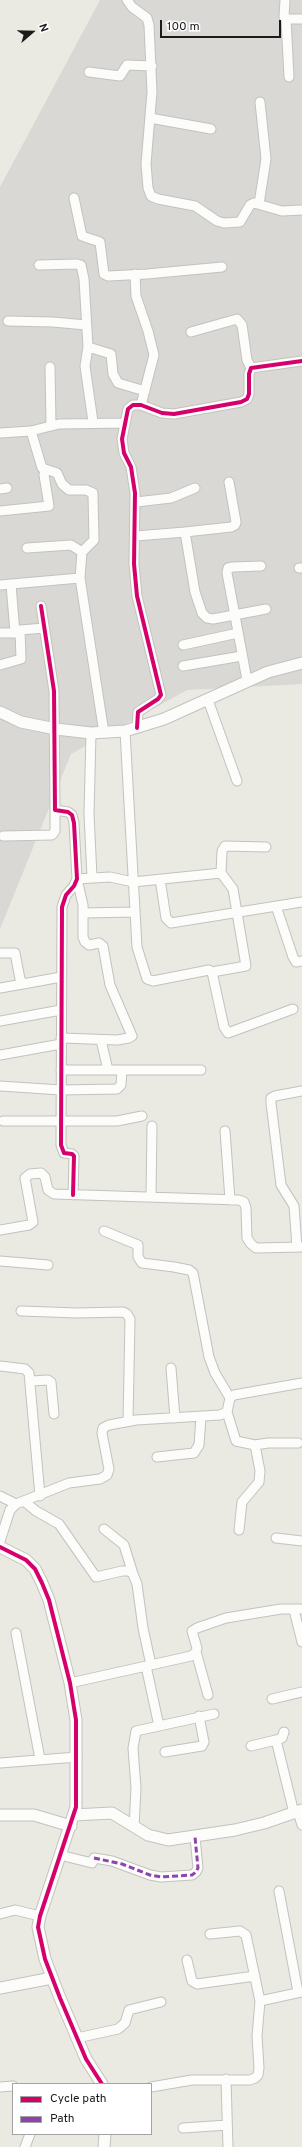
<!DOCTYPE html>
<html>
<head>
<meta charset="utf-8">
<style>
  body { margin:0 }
  #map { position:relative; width:302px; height:2147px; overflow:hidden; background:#eae9e2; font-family:Overpass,sans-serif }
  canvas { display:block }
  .legend { position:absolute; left:12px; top:2083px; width:140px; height:52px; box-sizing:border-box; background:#fff; border:1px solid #a4a4a4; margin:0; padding:5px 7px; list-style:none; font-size:12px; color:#1b1b1b }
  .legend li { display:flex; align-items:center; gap:8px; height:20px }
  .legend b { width:20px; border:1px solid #a4a4a4 }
  .north { position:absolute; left:12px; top:12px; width:40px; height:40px; -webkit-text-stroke:3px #fff; paint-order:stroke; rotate:70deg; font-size:11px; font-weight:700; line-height:16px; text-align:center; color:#1b1b1b }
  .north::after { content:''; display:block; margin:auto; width:14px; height:18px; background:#1b1b1b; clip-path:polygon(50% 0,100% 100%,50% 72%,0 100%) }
  .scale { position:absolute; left:160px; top:20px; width:121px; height:18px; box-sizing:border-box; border:2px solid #1b1b1b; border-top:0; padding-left:5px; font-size:12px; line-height:14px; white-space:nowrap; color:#1b1b1b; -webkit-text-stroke:3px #fff; paint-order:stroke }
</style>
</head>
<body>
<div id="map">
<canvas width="302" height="2147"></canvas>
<ul class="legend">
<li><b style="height:5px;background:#d6006c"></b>Cycle path</li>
<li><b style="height:5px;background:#8e44ad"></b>Path</li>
</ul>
<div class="north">N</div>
<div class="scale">100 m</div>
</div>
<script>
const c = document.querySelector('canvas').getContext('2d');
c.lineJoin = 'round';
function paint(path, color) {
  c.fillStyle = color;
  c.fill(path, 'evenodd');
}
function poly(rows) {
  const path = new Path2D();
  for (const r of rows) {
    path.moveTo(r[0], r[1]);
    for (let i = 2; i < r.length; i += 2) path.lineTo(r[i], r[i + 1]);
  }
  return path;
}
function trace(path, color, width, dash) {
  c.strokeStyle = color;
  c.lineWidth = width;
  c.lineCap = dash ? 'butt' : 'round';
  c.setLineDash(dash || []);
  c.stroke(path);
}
paint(poly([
  [100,0,302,0,302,684,187,690,71,754,0,929,0,187]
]), '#d9d8d4');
const minor = poly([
  [127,0,132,7,147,18,149,25,152,92,146,164,148,188,151,196,158,199,195,206,217,221,224,223,240,222,250,205,254,203,282,211,302,210],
  [285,0,284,17,286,19,302,19],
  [286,19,289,77],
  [89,72,120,76,127,65,152,66],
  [150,118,211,129],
  [74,198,82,236,100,242,104,274,108,276,147,274,222,267],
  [259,204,266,159,260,102],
  [39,265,77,264,81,265,84,279,88,347,111,354,113,374,118,383,145,391],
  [135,274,136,296,148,331,154,355,141,405],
  [8,321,53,322,86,325],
  [191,332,237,319,242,325,247,360,251,368],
  [88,347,85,366,93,422],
  [50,367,51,426],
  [31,431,42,468,57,473,62,484,69,490,86,490,93,493,93,496,94,540,82,552,80,578,104,733],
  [0,433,31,431,59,424,124,423],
  [0,489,7,488],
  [136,502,171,498,195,488],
  [0,511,49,506,44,475,45,470],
  [185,532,231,527,235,525,236,522,229,482],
  [136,536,185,532,195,592,202,613,207,618,213,619,266,609],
  [27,548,71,545,82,552],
  [299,568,302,568],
  [11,584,15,633],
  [0,585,80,578],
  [41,606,54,691,55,810,68,812,72,815,74,823,77,879,74,886,66,895,62,907,61,1145,64,1153,72,1154,74,1156,73,1195],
  [0,633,18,633],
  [183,645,238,633],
  [0,665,21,659,20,630,44,628],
  [183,666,242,656],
  [247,680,227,573,228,568,233,567,261,566],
  [208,700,237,781],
  [137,728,138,712,158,699,161,695,137,596,134,564,135,493,131,467,124,453,122,439,128,409,133,405,141,405,162,413,174,414,241,402,247,399,249,394,249,374,251,368,302,361],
  [125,731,137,947,147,979,153,981,209,970,212,972,224,1027,228,1033,293,1009],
  [91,733,89,814,92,877],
  [3,836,52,835,55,831,55,810],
  [221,873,222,851,225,846,266,847],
  [160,879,166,918,171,923,302,902],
  [276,906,293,957,296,962,302,961],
  [84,913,134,912],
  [0,953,15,953,20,979,23,984,61,977],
  [0,988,23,984],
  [0,1021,61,1010],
  [61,1038,117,1040,129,1038,132,1036,110,985,103,946,99,943,89,945,85,942,83,937,83,905,77,879,110,877,133,882,221,873,233,889,246,966,212,972],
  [101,1040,108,1070],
  [0,1055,61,1044],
  [61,1070,201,1070],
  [0,1086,61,1090,117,1089,121,1085,122,1070],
  [3,1121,117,1121,142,1116],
  [225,1131,230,1200],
  [151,1197,152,1126],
  [0,1230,29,1225,33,1222,25,1178,30,1174,41,1173,45,1177,48,1190,54,1194,239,1200,244,1202,246,1208,247,1238,251,1244,256,1248,302,1247],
  [104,1231,138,1245,138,1257,142,1263,174,1267,189,1270,193,1273,209,1357,215,1373,230,1398],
  [297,1247,294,1206,281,1185,271,1103,271,1098,275,1096,302,1091],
  [0,1261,48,1265],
  [21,1311,77,1313,123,1312,127,1314,130,1319,128,1421],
  [0,1366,25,1369,29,1373,40,1496],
  [171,1368,175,1418],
  [32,1381,48,1380,51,1382,54,1414],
  [227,1412,236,1441,255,1445,260,1471,259,1482,242,1502,239,1530],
  [255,1445,268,1443,298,1443],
  [157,1457,194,1453,199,1445,201,1417],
  [0,1496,16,1504],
  [24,1501,36,1511,59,1524,96,1577,122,1571,129,1571,133,1574,137,1584,143,1628,151,1665],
  [104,1529,124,1545,133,1574],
  [276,1538,302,1541],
  [0,1541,10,1510,16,1504,69,1483,100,1479,107,1475,109,1469,102,1433,103,1428,109,1425,136,1420,220,1415,227,1412,230,1398,234,1395,302,1383],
  [294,1610,302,1642],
  [16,1633,40,1759],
  [196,1652,208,1695],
  [146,1666,159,1726],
  [70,1683,191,1656,196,1652,197,1648,192,1631,197,1628,226,1618,281,1609,302,1609],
  [272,1699,302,1692],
  [284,1732,282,1738,276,1740,294,1813],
  [251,1746,276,1740],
  [165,1752,202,1746,204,1742,199,1716],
  [0,1763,77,1757],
  [298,1812,302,1825],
  [134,1827,136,1788,133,1748,136,1731,214,1714],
  [60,1855,92,1863,94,1858,112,1861,150,1875,161,1877,192,1875,196,1872,198,1868,195,1837],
  [279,1891,298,1992],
  [0,1914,15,1910,40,1916],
  [210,1934,240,1931,246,1935,260,2001],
  [187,1960,192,1981,197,1984,255,1976],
  [77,2038,118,2029,125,2023,129,2010,161,2002],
  [226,2079,228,2147],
  [0,2087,13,2086],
  [151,2087,192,2080,250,2080,255,2078,258,2075,259,2068,257,2036,260,2001,302,1992],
  [183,2128,227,2125],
  [25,2147,30,2134]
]);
const tertiary = poly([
  [0,712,21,722,56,729,91,733,125,731,164,719,268,672,302,663],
  [0,1547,26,1560,35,1569,42,1583,49,1600,70,1683,76,1720,76,1807,40,1916,38,1927,45,1959,60,1998,86,2059,102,2084],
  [0,1815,34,1815,71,1826],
  [74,1815,112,1813,148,1835,168,1840,235,1830,264,1823,302,1810],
  [0,1988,52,1978],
  [104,2147,105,2134]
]);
trace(minor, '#c2c2bf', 11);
trace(tertiary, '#c2c2bf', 13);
trace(minor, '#fcfcfb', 9);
trace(tertiary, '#fcfcfb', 11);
trace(poly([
  [94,1858,122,1864,150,1875,161,1877,192,1875,196,1872,198,1868,195,1837]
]), '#8e44ad', 3, [6, 3]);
trace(poly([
  [41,606,54,691,55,810,68,812,72,815,74,823,77,879,74,886,66,895,62,907,61,1145,64,1153,72,1154,74,1156,73,1195],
  [137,728,138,712,158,699,161,695,137,596,134,564,135,493,131,467,124,453,122,439,128,409,133,405,141,405,162,413,174,414,241,402,247,399,249,394,249,374,251,368,302,361],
  [0,1547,26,1560,35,1569,42,1583,49,1600,70,1683,76,1720,76,1807,40,1916,38,1927,45,1959,60,1998,86,2059,102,2084]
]), '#d6006c', 4);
</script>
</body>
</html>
